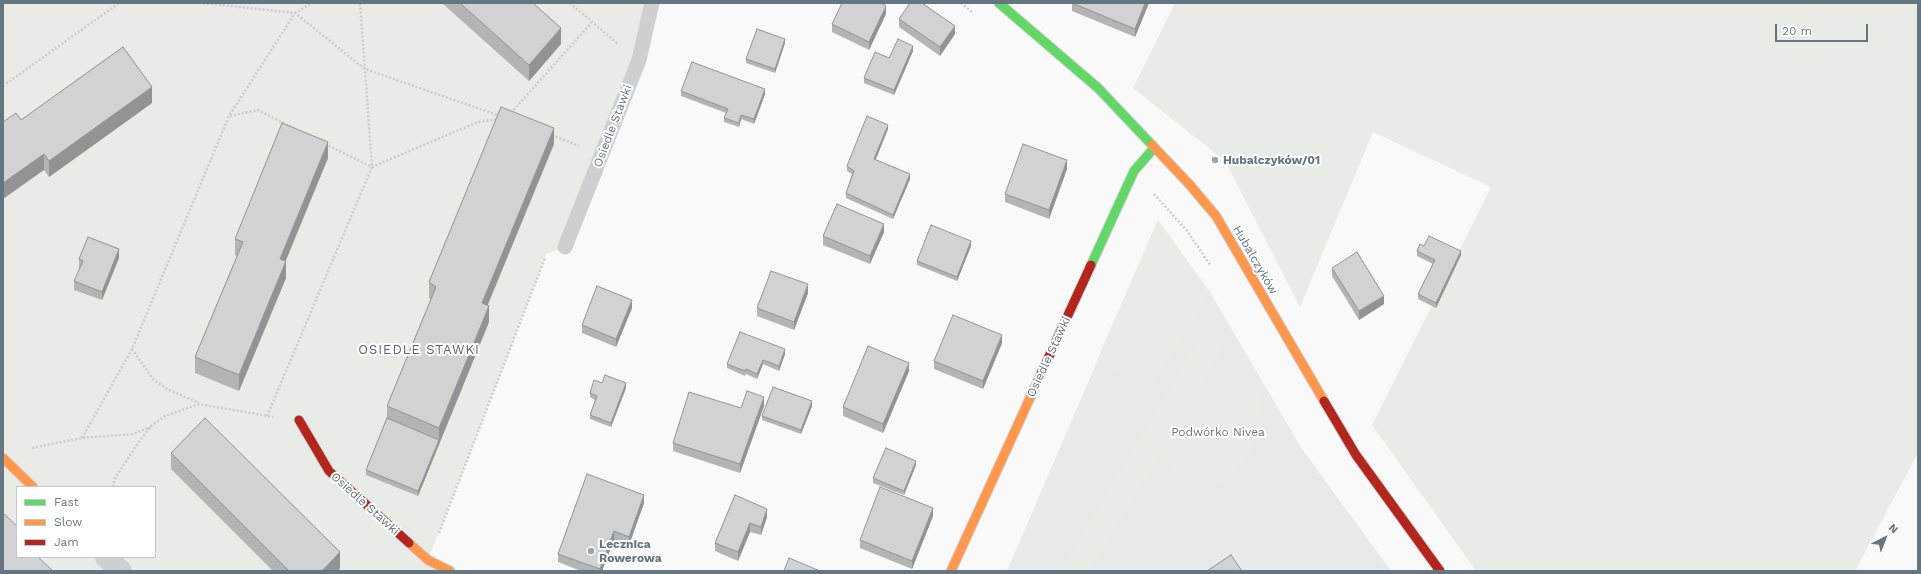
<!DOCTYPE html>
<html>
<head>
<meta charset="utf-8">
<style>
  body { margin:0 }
  #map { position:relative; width:1921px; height:574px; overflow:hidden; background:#f9f9f9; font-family:"Work Sans",sans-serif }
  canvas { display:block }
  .frame { position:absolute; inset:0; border:4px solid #657683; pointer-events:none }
  .legend { position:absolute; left:16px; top:486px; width:140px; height:72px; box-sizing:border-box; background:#fff; border:1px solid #c1c8cd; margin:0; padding:5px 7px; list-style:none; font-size:12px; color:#657683 }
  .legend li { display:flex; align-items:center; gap:8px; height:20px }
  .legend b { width:20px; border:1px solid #c1c8cd }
  .north { position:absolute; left:1865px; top:518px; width:40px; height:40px; -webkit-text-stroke:3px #fff; paint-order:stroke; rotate:42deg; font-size:11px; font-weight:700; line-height:16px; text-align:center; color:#657683 }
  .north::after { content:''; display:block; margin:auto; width:14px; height:18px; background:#657683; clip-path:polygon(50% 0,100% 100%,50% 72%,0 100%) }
  .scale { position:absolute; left:1775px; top:24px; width:93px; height:18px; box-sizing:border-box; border:2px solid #657683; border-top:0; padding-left:5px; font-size:12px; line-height:14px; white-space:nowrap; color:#657683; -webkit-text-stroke:3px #fff; paint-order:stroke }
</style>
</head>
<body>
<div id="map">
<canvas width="1921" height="574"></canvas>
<div class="frame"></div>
<ul class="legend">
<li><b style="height:5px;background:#63d668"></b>Fast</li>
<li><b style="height:5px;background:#ff974d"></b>Slow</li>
<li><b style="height:5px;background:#b3261e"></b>Jam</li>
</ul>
<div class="north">N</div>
<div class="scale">20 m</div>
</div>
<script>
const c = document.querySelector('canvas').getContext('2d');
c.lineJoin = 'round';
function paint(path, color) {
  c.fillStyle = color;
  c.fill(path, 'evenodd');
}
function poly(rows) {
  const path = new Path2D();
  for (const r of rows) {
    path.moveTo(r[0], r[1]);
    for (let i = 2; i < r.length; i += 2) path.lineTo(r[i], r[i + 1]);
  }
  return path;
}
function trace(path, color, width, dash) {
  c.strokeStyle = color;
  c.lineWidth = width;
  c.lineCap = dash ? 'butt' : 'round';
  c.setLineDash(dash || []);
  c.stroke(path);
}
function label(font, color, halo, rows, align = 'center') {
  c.font = font + ' "Work Sans",sans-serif';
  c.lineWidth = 4;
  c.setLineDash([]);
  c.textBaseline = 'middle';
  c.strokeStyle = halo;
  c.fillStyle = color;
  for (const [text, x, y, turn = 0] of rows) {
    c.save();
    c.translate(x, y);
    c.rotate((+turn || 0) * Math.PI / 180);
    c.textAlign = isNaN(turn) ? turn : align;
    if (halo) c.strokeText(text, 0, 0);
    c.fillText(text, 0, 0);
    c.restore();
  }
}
paint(poly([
  [1158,220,1211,294,1302,449,1391,571,1007,571]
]), '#e8e9e9');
paint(poly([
  [3,3,652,3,565,247,546,254,428,560,450,571,3,571],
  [17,487,155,487,155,557,17,557],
  [1175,3,1918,3,1918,453,1855,571,1476,571,1372,425,1491,187,1373,132,1300,307,1225,161,1133,88],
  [1158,220,1211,294,1149,390,1097,360],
  [1203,332,1225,345,1201,386,1241,374,1258,389,1264,419,1250,453,1232,476,1210,488,1190,488,1176,476,1163,450,1090,571,1060,571]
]), '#e8ebe6');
const fast = poly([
  [999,3,1098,88,1152,145],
  [1091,265,1134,171,1154,148]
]);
const slow = poly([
  [1152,145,1189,184,1216,216,1324,401],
  [3,458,33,487],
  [409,543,428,560,450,571],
  [951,571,1035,387]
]);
const jam = poly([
  [1035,387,1091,265],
  [1324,401,1356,455,1440,571],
  [299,420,329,471,409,543]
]);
trace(fast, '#d5d6d7', 11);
trace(slow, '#d5d6d7', 11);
trace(jam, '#d5d6d7', 11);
trace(poly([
  [203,3,295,13,312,3],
  [570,3,618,44],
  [961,3,973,13],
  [3,86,119,3],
  [511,113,592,22],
  [230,116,258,110,297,130],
  [552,135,579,146],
  [325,144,372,167,478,122,499,119],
  [1154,194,1188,232,1210,265],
  [132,349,153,379,167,389,199,403],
  [267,416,372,167,360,3],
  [82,438,132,349,229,116,295,13,365,69,500,116],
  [32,448,82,438,133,434,151,427],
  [113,487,115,478,138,443,151,426,165,416,199,404,273,417],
  [439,533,545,258]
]), '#cbcccd', 2.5, [2, 2]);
trace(poly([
  [565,247,639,60,652,3]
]), '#cecfd0', 15);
trace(poly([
  [106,557,121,571]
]), '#cecfd0', 22);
trace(fast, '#63d668', 9);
trace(slow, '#ff974d', 9);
trace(jam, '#b3261e', 9);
paint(poly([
  [442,3,533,3,561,44,529,81],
  [1072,3,1149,3,1135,37,1072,11],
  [886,14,869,50,832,32,832,24],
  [899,19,955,34,940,56,899,27],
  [785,43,775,73,746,63,746,59],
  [913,51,894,95,864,83,864,78,889,58],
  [681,91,765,94,754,124,741,119,739,127,724,122,724,118,726,113,681,96],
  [152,103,49,177,44,170,21,120],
  [888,129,875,160,910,179,893,219,846,198,846,193,852,174,847,171,847,166],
  [554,144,487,305,489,322,418,496,366,475,366,470,387,418,387,406,431,300,429,298,429,282],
  [328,158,285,261,286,278,239,391,195,373,195,357,237,256,235,255,235,239],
  [1067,169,1049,219,1005,202,1005,194],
  [884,232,870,264,823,245,823,236],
  [971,246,957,281,917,265,917,261],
  [1424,246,1461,255,1436,308,1418,299,1418,294,1433,264,1417,256,1417,251],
  [119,258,102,300,74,290,74,281,80,268,79,268,79,259],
  [1332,268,1384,304,1359,320,1332,276],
  [808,293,794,330,757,316,757,308],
  [632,308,616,347,582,333,582,325],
  [1002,343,983,389,934,369,934,361],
  [785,354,779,371,763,364,757,379,746,374,745,376,727,368,727,364],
  [909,371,883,433,843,416,843,407],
  [602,383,626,388,611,427,590,419,590,415,595,400,590,397,590,393],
  [764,406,740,473,673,451,673,443,741,408],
  [812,406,801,434,762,420,762,416],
  [171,453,340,568,338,571,273,571,171,469],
  [916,465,904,495,873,483,873,478],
  [735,495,767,517,761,535,750,532,738,561,715,551,715,543],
  [644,503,629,545,614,540,602,571,581,571,558,562,558,554],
  [933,516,912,569,860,548,860,540]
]), '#b3b5b5');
paint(poly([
  [1145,3,1149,3,1135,37,1135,29],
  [886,6,886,14,869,50,869,42],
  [955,26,955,34,940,56,940,47],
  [561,28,561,44,529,81,529,65],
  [785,39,785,43,775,73,775,69],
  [913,46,913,51,894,95,894,90],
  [152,87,152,103,49,177,49,161],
  [765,89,765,94,754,124,754,119],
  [741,115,741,119,739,127,739,123],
  [888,125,888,129,874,164,874,159],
  [554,128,554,144,482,319,482,303],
  [328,142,328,158,280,275,280,259],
  [44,154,44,170,3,199,3,183],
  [1067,160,1067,169,1049,219,1049,210],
  [910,174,910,179,893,219,893,215],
  [884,224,884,232,870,264,870,256],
  [971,241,971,246,957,281,957,277],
  [119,249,119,258,102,300,102,292],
  [1461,251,1461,255,1436,308,1436,303],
  [286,261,286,278,239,391,239,375],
  [808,284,808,293,794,330,794,322],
  [1384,296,1384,304,1359,320,1359,311],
  [632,300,632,308,616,347,616,339],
  [489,306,489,322,418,496,418,491,439,440,439,428],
  [1002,335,1002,343,983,389,983,381],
  [785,349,785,354,779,371,779,366],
  [763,360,763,364,757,379,757,374],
  [909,363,909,371,883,433,883,424],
  [626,383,626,388,611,427,611,423],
  [764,397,764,406,740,473,740,464],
  [812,401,812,406,801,434,801,430],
  [916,461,916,465,904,495,904,491],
  [644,495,644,503,629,545,629,537],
  [933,508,933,516,912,569,912,561],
  [767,509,767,517,761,535,761,527],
  [750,523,750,532,738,561,738,552],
  [614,531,614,540,602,571,600,571,600,569],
  [340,552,340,568,338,571,322,571]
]), '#929394');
const building = poly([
  [460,3,533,3,561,28,529,65,460,3],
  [842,3,881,3,886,6,869,42,832,24,842,3],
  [910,3,922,3,955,26,940,47,899,19,910,3],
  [1072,3,1145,3,1135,29,1072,3],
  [757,29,785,39,775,69,746,59,757,29],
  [898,39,913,46,894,90,864,78,875,52,889,58,898,39],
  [123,47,152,87,49,161,44,154,3,183,3,122,16,113,21,120,123,47],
  [692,62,765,89,754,119,741,115,739,123,724,118,728,109,681,91,692,62],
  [501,107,554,128,482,303,489,306,439,428,387,406,436,287,429,282,501,107],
  [867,116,888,125,874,159,910,174,893,215,846,193,854,171,847,166,867,116],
  [282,123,328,142,280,259,286,261,239,375,195,357,243,242,235,239,282,123],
  [1023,144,1067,160,1049,210,1005,194,1023,144],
  [837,204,884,224,870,256,823,236,837,204],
  [931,225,971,241,957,277,917,261,931,225],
  [1429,236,1461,251,1436,303,1418,294,1435,260,1417,251,1420,244,1424,246,1429,236],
  [88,237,119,249,102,292,74,281,83,261,79,259,88,237],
  [1357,252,1384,296,1359,311,1332,268,1357,252],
  [771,271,808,284,794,322,757,308,771,271],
  [597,286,632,300,616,339,582,325,597,286],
  [953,315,1002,335,983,381,934,361,953,315],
  [740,332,785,349,779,366,763,360,757,374,746,369,745,371,727,364,740,332],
  [868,346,909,363,883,424,843,407,868,346],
  [605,375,626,383,611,423,590,415,597,396,590,393,594,380,602,383,605,375],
  [773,387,812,401,801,430,762,416,773,387],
  [747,391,764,397,740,464,673,443,689,392,741,408,747,391],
  [205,418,340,552,322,571,289,571,171,453,205,418],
  [387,418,439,440,418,491,366,470,387,418],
  [886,448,916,461,904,491,873,478,886,448],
  [587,474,644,495,629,537,614,531,600,569,558,554,587,474],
  [880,487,933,508,912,561,860,540,880,487],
  [735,495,767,509,761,527,750,523,738,552,715,543,735,495],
  [3,513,17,526,17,557,38,557,53,571,3,571,3,513],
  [1231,555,1242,571,1207,571,1231,555],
  [789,558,820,571,784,571,789,558]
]);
paint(building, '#d0d2d3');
trace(building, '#929394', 1);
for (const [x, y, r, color] of [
  [1215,160,4,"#99a4ac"],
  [591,551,4,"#99a4ac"]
]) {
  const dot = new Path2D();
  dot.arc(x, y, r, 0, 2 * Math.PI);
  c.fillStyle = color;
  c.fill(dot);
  trace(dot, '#fff', 1.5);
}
label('12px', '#657683', '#fff', [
  ["Osiedle Stawki",613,126,-69],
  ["Hubalczyków",1255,260,60],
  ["Osiedle Stawki",1049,357,-65],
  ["Osiedle Stawki",365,504,42]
]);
label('bold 12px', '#657683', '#fff', [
  ["Hubalczyków/01",1223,160],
  ["Lecznica",599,544],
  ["Rowerowa",599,558]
], 'left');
label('12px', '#687a64', '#fff', [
  ["Podwórko Nivea",1218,432]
]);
c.letterSpacing = '1px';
label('13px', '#57646e', '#fff', [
  ["OSIEDLE STAWKI",419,350]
]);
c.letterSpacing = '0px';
</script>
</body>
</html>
